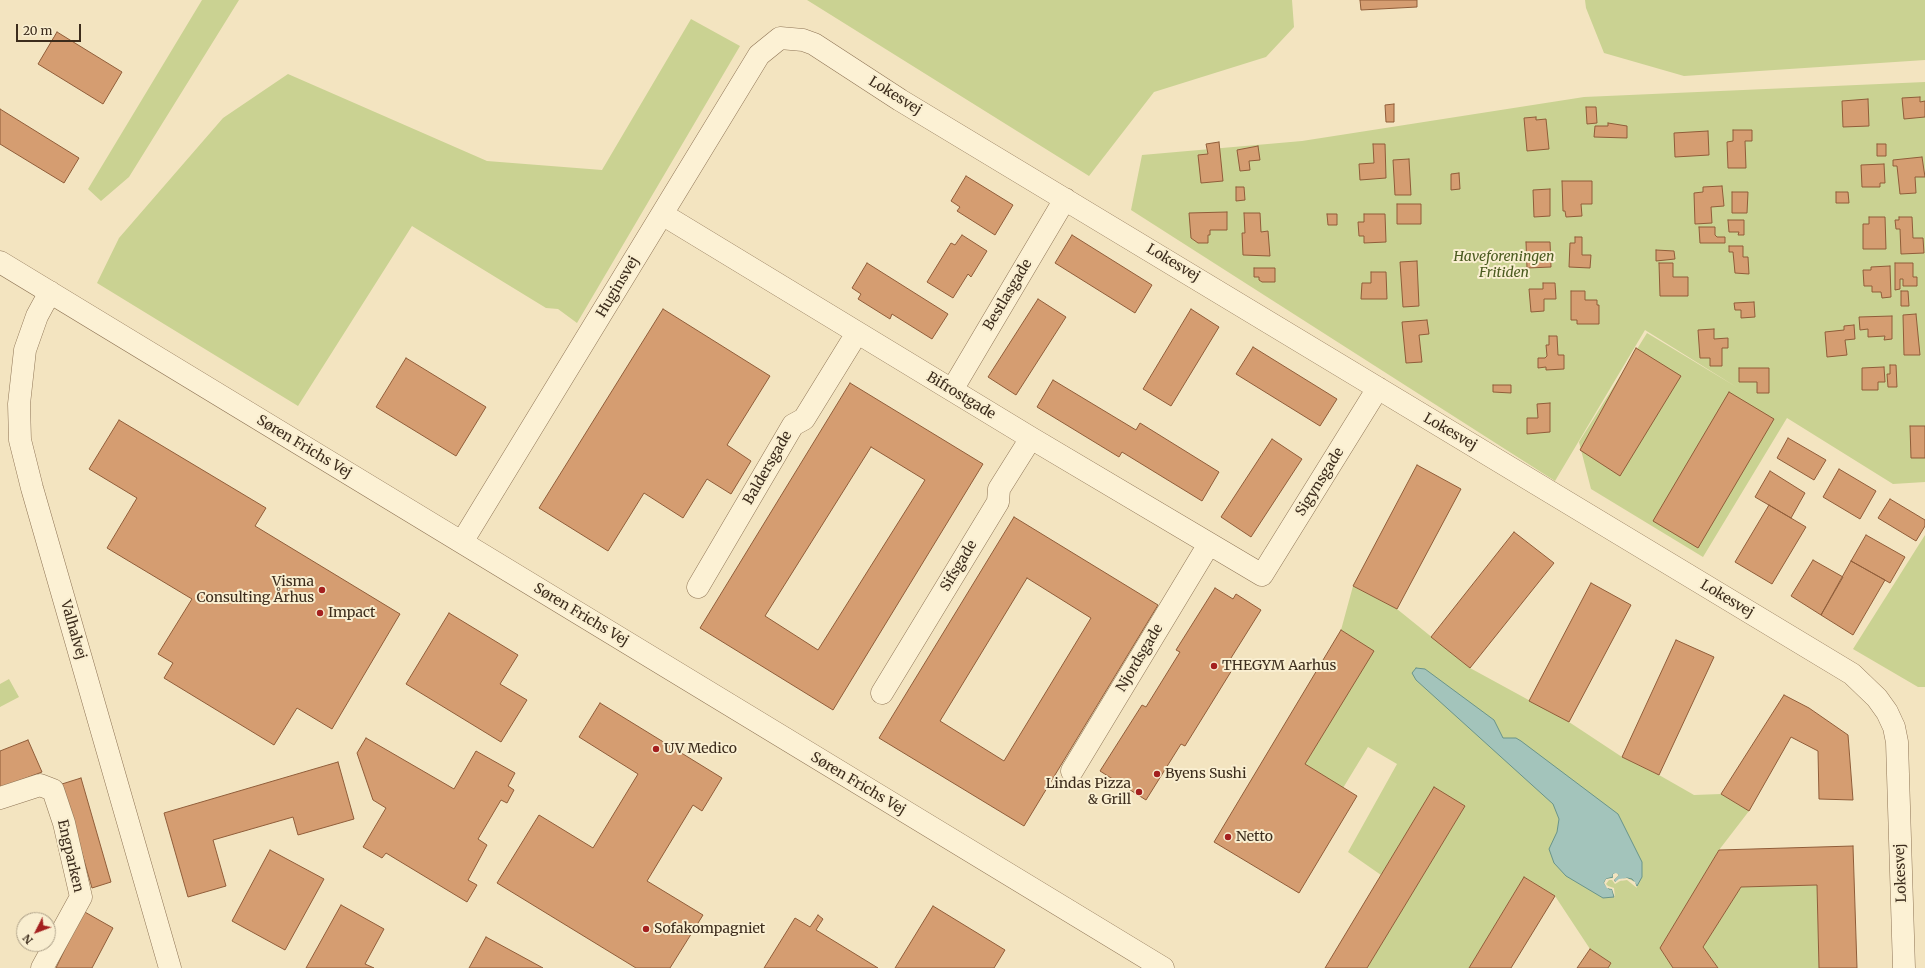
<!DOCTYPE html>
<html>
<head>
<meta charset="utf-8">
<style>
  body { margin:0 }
  #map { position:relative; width:1925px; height:968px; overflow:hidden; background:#f3e4c0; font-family:Merriweather,serif }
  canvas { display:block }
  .north { position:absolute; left:16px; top:912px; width:40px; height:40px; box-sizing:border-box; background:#f9eed0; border:1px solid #ada088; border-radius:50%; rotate:228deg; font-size:11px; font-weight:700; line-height:16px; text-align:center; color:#3c2c1c }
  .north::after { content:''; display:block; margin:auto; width:14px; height:18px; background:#a4201f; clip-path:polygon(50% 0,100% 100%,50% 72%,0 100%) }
  .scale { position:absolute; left:16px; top:24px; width:65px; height:18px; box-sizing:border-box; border:2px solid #3c2c1c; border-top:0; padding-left:5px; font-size:12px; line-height:14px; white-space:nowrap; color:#3c2c1c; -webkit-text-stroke:3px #f9eed0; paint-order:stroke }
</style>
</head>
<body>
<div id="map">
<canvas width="1925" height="968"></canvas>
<div class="north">N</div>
<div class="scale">20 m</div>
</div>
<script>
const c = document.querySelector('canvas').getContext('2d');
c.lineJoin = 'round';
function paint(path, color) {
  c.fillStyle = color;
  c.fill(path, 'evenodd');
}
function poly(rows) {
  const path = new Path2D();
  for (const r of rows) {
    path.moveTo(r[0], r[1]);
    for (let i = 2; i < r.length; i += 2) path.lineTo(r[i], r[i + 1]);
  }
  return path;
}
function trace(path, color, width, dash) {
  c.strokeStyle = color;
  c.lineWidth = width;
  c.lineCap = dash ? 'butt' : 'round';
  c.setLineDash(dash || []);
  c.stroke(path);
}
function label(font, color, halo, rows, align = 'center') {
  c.font = font + ' Merriweather,serif';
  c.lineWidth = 4;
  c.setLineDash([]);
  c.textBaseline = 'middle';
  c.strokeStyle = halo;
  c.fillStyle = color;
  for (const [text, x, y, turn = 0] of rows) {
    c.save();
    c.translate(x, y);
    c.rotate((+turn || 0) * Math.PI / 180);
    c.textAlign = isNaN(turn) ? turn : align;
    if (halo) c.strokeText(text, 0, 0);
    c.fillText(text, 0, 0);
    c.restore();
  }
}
paint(poly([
  [202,0,239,0,129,177,101,201,88,189],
  [807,0,1292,0,1294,27,1266,57,1154,92,1089,176],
  [1585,0,1925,0,1925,60,1684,76,1604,53,1586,8],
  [691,19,740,46,577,323,558,309,546,308,412,226,298,406,97,283,119,238,223,118,288,74,487,161,602,170],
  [1925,82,1925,482,1893,484,1787,418,1703,557,1591,489,1579,442,1647,333,1738,388,1645,330,1555,481,1131,210,1142,155,1302,141,1584,97],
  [1925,535,1925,687,1918,687,1853,649],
  [1353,586,1397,609,1470,668,1569,722,1622,757,1659,775,1694,795,1721,794,1749,811,1719,850,1660,948,1673,968,1608,968,1611,963,1590,949,1555,896,1524,877,1469,968,1367,968,1465,806,1434,788,1381,875,1348,852,1397,764,1368,747,1343,788,1305,764,1373,651,1341,630],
  [9,679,19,697,0,707,0,684],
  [1817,885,1819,968,1718,968,1703,947,1741,887]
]), '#cad292');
const water = poly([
  [1416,668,1425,669,1494,720,1503,738,1516,738,1521,741,1618,814,1642,862,1642,877,1637,886,1632,879,1627,878,1615,882,1614,880,1619,875,1613,874,1613,877,1606,879,1604,883,1609,889,1612,889,1614,897,1603,898,1566,876,1554,863,1549,849,1557,832,1559,819,1553,804,1416,680,1412,673,1416,668]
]);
paint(water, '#a3c4bb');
trace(water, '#69948a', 1);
paint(poly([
  [1616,873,1619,875,1614,880,1615,882,1619,879,1627,878,1635,882,1637,888,1627,880,1620,881,1615,884,1612,880,1609,880,1606,884,1608,886,1614,888,1615,898,1612,889,1607,888,1604,883,1606,879,1613,878,1613,874]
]), '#f3e4c0');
const building = poly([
  [1360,0,1417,0,1417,7,1361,10,1360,0],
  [57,32,122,72,103,104,38,64,57,32],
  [1920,97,1920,102,1925,101,1925,117,1904,119,1902,98,1920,97],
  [1868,99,1869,126,1843,127,1842,101,1868,99],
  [1394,104,1394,122,1386,122,1385,105,1394,104],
  [1586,107,1596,107,1597,123,1587,124,1586,107],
  [0,109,79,158,64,183,0,144,0,109],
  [1536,117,1536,120,1546,119,1549,149,1527,151,1524,118,1536,117],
  [1608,123,1627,126,1627,138,1594,137,1595,126,1608,126,1608,123],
  [1733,130,1752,130,1752,141,1745,141,1746,168,1728,168,1727,142,1733,141,1733,130],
  [1708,131,1709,155,1675,157,1674,133,1708,131],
  [1219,142,1223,181,1201,183,1198,155,1208,154,1206,144,1219,142],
  [1373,144,1385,144,1386,178,1360,180,1359,164,1374,163,1373,144],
  [1877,144,1886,144,1886,156,1877,156,1877,144],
  [1258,146,1260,160,1249,161,1250,170,1240,171,1237,150,1258,146],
  [1922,157,1925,177,1915,177,1916,193,1900,194,1897,166,1893,166,1893,160,1922,157],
  [1409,159,1411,195,1395,195,1393,160,1409,159],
  [1884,164,1885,183,1880,183,1880,187,1862,187,1861,165,1884,164],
  [1459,173,1460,189,1451,190,1451,174,1459,173],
  [966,176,1013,205,995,235,957,211,960,207,951,201,966,176],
  [1562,181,1592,181,1592,204,1581,204,1582,216,1566,217,1565,211,1563,211,1562,181],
  [1722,186,1724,206,1711,207,1712,223,1695,224,1694,193,1703,192,1703,187,1722,186],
  [1236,187,1244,187,1245,200,1236,201,1236,187],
  [1550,189,1550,216,1534,217,1533,190,1550,189],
  [1732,192,1748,192,1747,213,1732,213,1732,192],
  [1836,192,1848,192,1849,203,1836,203,1836,192],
  [1397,204,1421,204,1421,224,1397,224,1397,204],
  [1227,212,1227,230,1210,230,1210,235,1208,235,1208,243,1198,243,1191,238,1189,213,1227,212],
  [1244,213,1260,213,1261,232,1268,231,1270,256,1243,255,1242,233,1245,233,1244,213],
  [1327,214,1337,214,1337,225,1328,225,1327,214],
  [1364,214,1385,214,1386,242,1364,243,1364,236,1359,236,1358,222,1364,222,1364,214],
  [1869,217,1885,217,1886,249,1863,249,1863,224,1869,224,1869,217],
  [1899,217,1912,217,1913,238,1923,238,1924,253,1901,254,1900,229,1896,229,1895,220,1899,220,1899,217],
  [1728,220,1744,220,1744,235,1738,235,1739,232,1729,232,1728,220],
  [1699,227,1715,227,1715,235,1717,237,1725,237,1725,243,1700,243,1699,227],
  [962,235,987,251,971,277,968,274,953,298,927,282,951,243,955,245,962,235],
  [1072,235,1152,285,1135,313,1055,263,1072,235],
  [1575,237,1582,237,1582,255,1591,255,1590,268,1569,267,1570,243,1575,243,1575,237],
  [1526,242,1550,242,1551,267,1527,268,1526,242],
  [1729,246,1743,246,1743,257,1748,257,1749,274,1735,273,1733,252,1729,252,1729,246],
  [1656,250,1674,251,1675,259,1656,261,1656,250],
  [1417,261,1419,306,1403,307,1400,262,1417,261],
  [867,263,948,314,932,339,892,314,890,319,858,299,861,294,852,288,867,263],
  [1659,263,1673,263,1673,277,1688,277,1688,296,1660,296,1659,263],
  [1895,263,1913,263,1913,277,1917,277,1917,286,1903,286,1903,279,1900,279,1900,289,1895,290,1895,263],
  [1890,266,1891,297,1882,298,1881,292,1872,292,1872,286,1864,286,1863,270,1871,270,1871,267,1890,266],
  [1254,268,1275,268,1275,282,1262,282,1259,280,1259,277,1254,277,1254,268],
  [1371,272,1386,272,1387,299,1361,299,1362,283,1371,283,1371,272],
  [1543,283,1555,283,1556,299,1544,299,1544,311,1531,312,1529,289,1543,289,1543,283],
  [1571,291,1585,291,1585,300,1597,300,1597,305,1599,305,1599,324,1577,324,1577,320,1571,320,1571,291],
  [1901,291,1908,291,1909,306,1901,306,1901,291],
  [1038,299,1066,317,1016,395,988,377,1038,299],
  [1754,302,1755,317,1741,318,1741,310,1735,310,1734,303,1754,302],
  [663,309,770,376,727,445,751,461,731,494,707,479,683,518,644,493,608,551,539,508,663,309],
  [1191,309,1219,327,1171,406,1143,389,1191,309],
  [1916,314,1920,355,1904,355,1903,315,1916,314],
  [1892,316,1892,339,1884,340,1885,336,1868,337,1868,329,1860,330,1859,317,1892,316],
  [1427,320,1429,334,1419,335,1422,362,1406,363,1402,322,1427,320],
  [1854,325,1855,339,1845,340,1847,355,1827,357,1825,332,1844,330,1844,326,1854,325],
  [1714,329,1714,339,1728,338,1728,348,1722,348,1722,366,1710,366,1710,358,1700,358,1698,330,1714,329],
  [1549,336,1557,336,1558,355,1564,355,1564,369,1546,370,1546,367,1538,368,1538,358,1545,358,1547,356,1546,345,1549,345,1549,336],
  [1253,347,1337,399,1320,426,1236,374,1253,347],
  [1636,348,1681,376,1620,476,1580,450,1636,348],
  [406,358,486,407,456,456,376,407,406,358],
  [1890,365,1896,365,1897,387,1888,387,1887,374,1890,374,1890,365],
  [1884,367,1885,382,1878,382,1878,390,1862,390,1862,368,1884,367],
  [1739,368,1769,368,1769,393,1757,393,1757,382,1739,382,1739,368],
  [1053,380,1136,430,1140,423,1219,472,1202,501,1122,452,1119,457,1037,407,1053,380],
  [850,383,983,464,833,710,700,628,850,383],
  [871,447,925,480,818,650,765,616,871,447],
  [1493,385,1511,385,1511,393,1493,392,1493,385],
  [1729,392,1774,419,1698,548,1653,521,1729,392],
  [1550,403,1550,432,1527,434,1527,418,1538,418,1537,404,1550,403],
  [119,420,266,508,255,526,400,614,332,729,297,708,274,745,164,678,173,663,158,654,192,599,107,548,137,498,89,469,119,420],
  [1910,426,1925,426,1925,458,1911,458,1910,426],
  [1788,438,1826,460,1814,480,1777,458,1788,438],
  [1272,439,1302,459,1251,537,1221,517,1272,439],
  [1417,465,1461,489,1397,609,1353,586,1417,465],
  [1839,469,1876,491,1860,519,1823,497,1839,469],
  [1770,471,1805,493,1791,518,1755,497,1770,471],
  [1890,499,1925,520,1925,526,1916,541,1878,518,1890,499],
  [1769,505,1806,527,1772,584,1735,562,1769,505],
  [1014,517,1158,605,1024,826,879,738,1014,517],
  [1027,578,1091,618,1004,761,940,721,1027,578],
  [1514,532,1554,563,1470,668,1431,637,1514,532],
  [1866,535,1905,557,1890,583,1851,561,1866,535],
  [1813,560,1843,577,1821,615,1791,596,1813,560],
  [1851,561,1885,580,1853,635,1821,615,1851,561],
  [1591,583,1631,605,1569,722,1529,701,1591,583],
  [1215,588,1233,599,1236,594,1261,610,1226,666,1232,670,1185,746,1181,744,1146,800,1100,771,1142,705,1146,707,1180,652,1176,650,1215,588],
  [449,613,518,655,500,684,527,700,501,742,406,684,449,613],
  [1341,630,1374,651,1305,764,1357,796,1299,893,1214,842,1341,630],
  [1676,640,1714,657,1659,775,1622,757,1676,640],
  [1784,695,1809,708,1848,735,1853,800,1819,799,1818,751,1791,737,1749,811,1721,794,1784,695],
  [600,703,722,778,702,811,693,805,647,881,703,915,670,968,636,968,497,883,539,815,593,848,638,774,579,737,600,703],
  [366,738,454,789,476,751,515,773,508,786,514,790,507,803,501,800,478,839,487,845,468,880,477,885,467,902,386,853,382,858,363,847,386,808,373,800,357,753,366,738],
  [28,740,42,772,0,788,0,751,28,740],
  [338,762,354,819,298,835,293,817,213,840,226,886,188,897,164,813,338,762],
  [81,778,111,882,92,888,62,784,81,778],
  [1434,787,1465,806,1404,907,1367,968,1325,968,1434,787],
  [1853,846,1857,968,1819,968,1817,885,1741,887,1703,947,1718,968,1673,968,1660,948,1719,850,1853,846],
  [270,850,324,879,285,950,232,921,270,850],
  [1524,877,1555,896,1511,968,1469,968,1524,877],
  [341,905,384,929,365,964,374,968,306,968,341,905],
  [933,906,1005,950,994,968,895,968,933,906],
  [83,911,113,928,92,968,56,968,83,911],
  [818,915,823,919,816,930,878,968,764,968,795,918,810,927,818,915],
  [486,937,543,968,469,968,486,937],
  [1590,949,1611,963,1608,968,1577,968,1590,949]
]);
paint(building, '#d59d71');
trace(building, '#905d39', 1);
const minor = poly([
  [662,214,1031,438,1262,575,1378,388],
  [0,262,1163,968],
  [50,292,37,316,25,350,19,404,20,440,32,488,170,968],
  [952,390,1065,199],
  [462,542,759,55,780,38,803,40,814,44,900,100,1852,674,1877,698,1887,712,1894,727,1897,742,1904,968],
  [698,587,793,425,804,419,857,333],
  [882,693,998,502,999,489,1031,438],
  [1072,771,1209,544],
  [0,798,40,785,53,790,64,823,81,897,42,968]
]);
trace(minor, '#8e7455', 23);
trace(minor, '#fcf1d4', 22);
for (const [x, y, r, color] of [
  [322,590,4,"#a4201f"],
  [320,613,4,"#a4201f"],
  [1214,666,4,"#a4201f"],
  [656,749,4,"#a4201f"],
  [1157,774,4,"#a4201f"],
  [1139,792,4,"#a4201f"],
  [1228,837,4,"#a4201f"],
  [646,929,4,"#a4201f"]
]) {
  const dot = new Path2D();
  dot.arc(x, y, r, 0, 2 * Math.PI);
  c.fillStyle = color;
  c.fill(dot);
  trace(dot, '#f9eed0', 1.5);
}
label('14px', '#3c2c1c', '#f9eed0', [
  ["Lokesvej",895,96,32],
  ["Lokesvej",1173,263,31],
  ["Huginsvej",618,287,-59],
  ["Bestlasgade",1008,295,-59],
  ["Bifrostgade",961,396,31],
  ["Lokesvej",1450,432,30],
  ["Søren Frichs Vej",304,447,31],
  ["Baldersgade",768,468,-60],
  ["Sigynsgade",1320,482,-58],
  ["Sifsgade",959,566,-59],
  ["Lokesvej",1727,599,31],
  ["Søren Frichs Vej",581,615,31],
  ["Valhalvej",73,630,74],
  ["Njordsgade",1140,658,-59],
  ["Søren Frichs Vej",858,784,31],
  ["Engparken",70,856,77],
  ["Lokesvej",1901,873,-92]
]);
label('italic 14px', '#4b5b20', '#f9eed0', [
  ["Haveforeningen",1504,257],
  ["Fritiden",1504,273]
]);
label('14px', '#3c2c1c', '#f9eed0', [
  ["Visma",314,582,"right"],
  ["Consulting Århus",314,598,"right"],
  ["Impact",328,613],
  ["THEGYM Aarhus",1222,666],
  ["UV Medico",664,749],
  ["Byens Sushi",1165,774],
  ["Lindas Pizza",1131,784,"right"],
  ["& Grill",1131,800,"right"],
  ["Netto",1236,837],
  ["Sofakompagniet",654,929]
], 'left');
</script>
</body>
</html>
